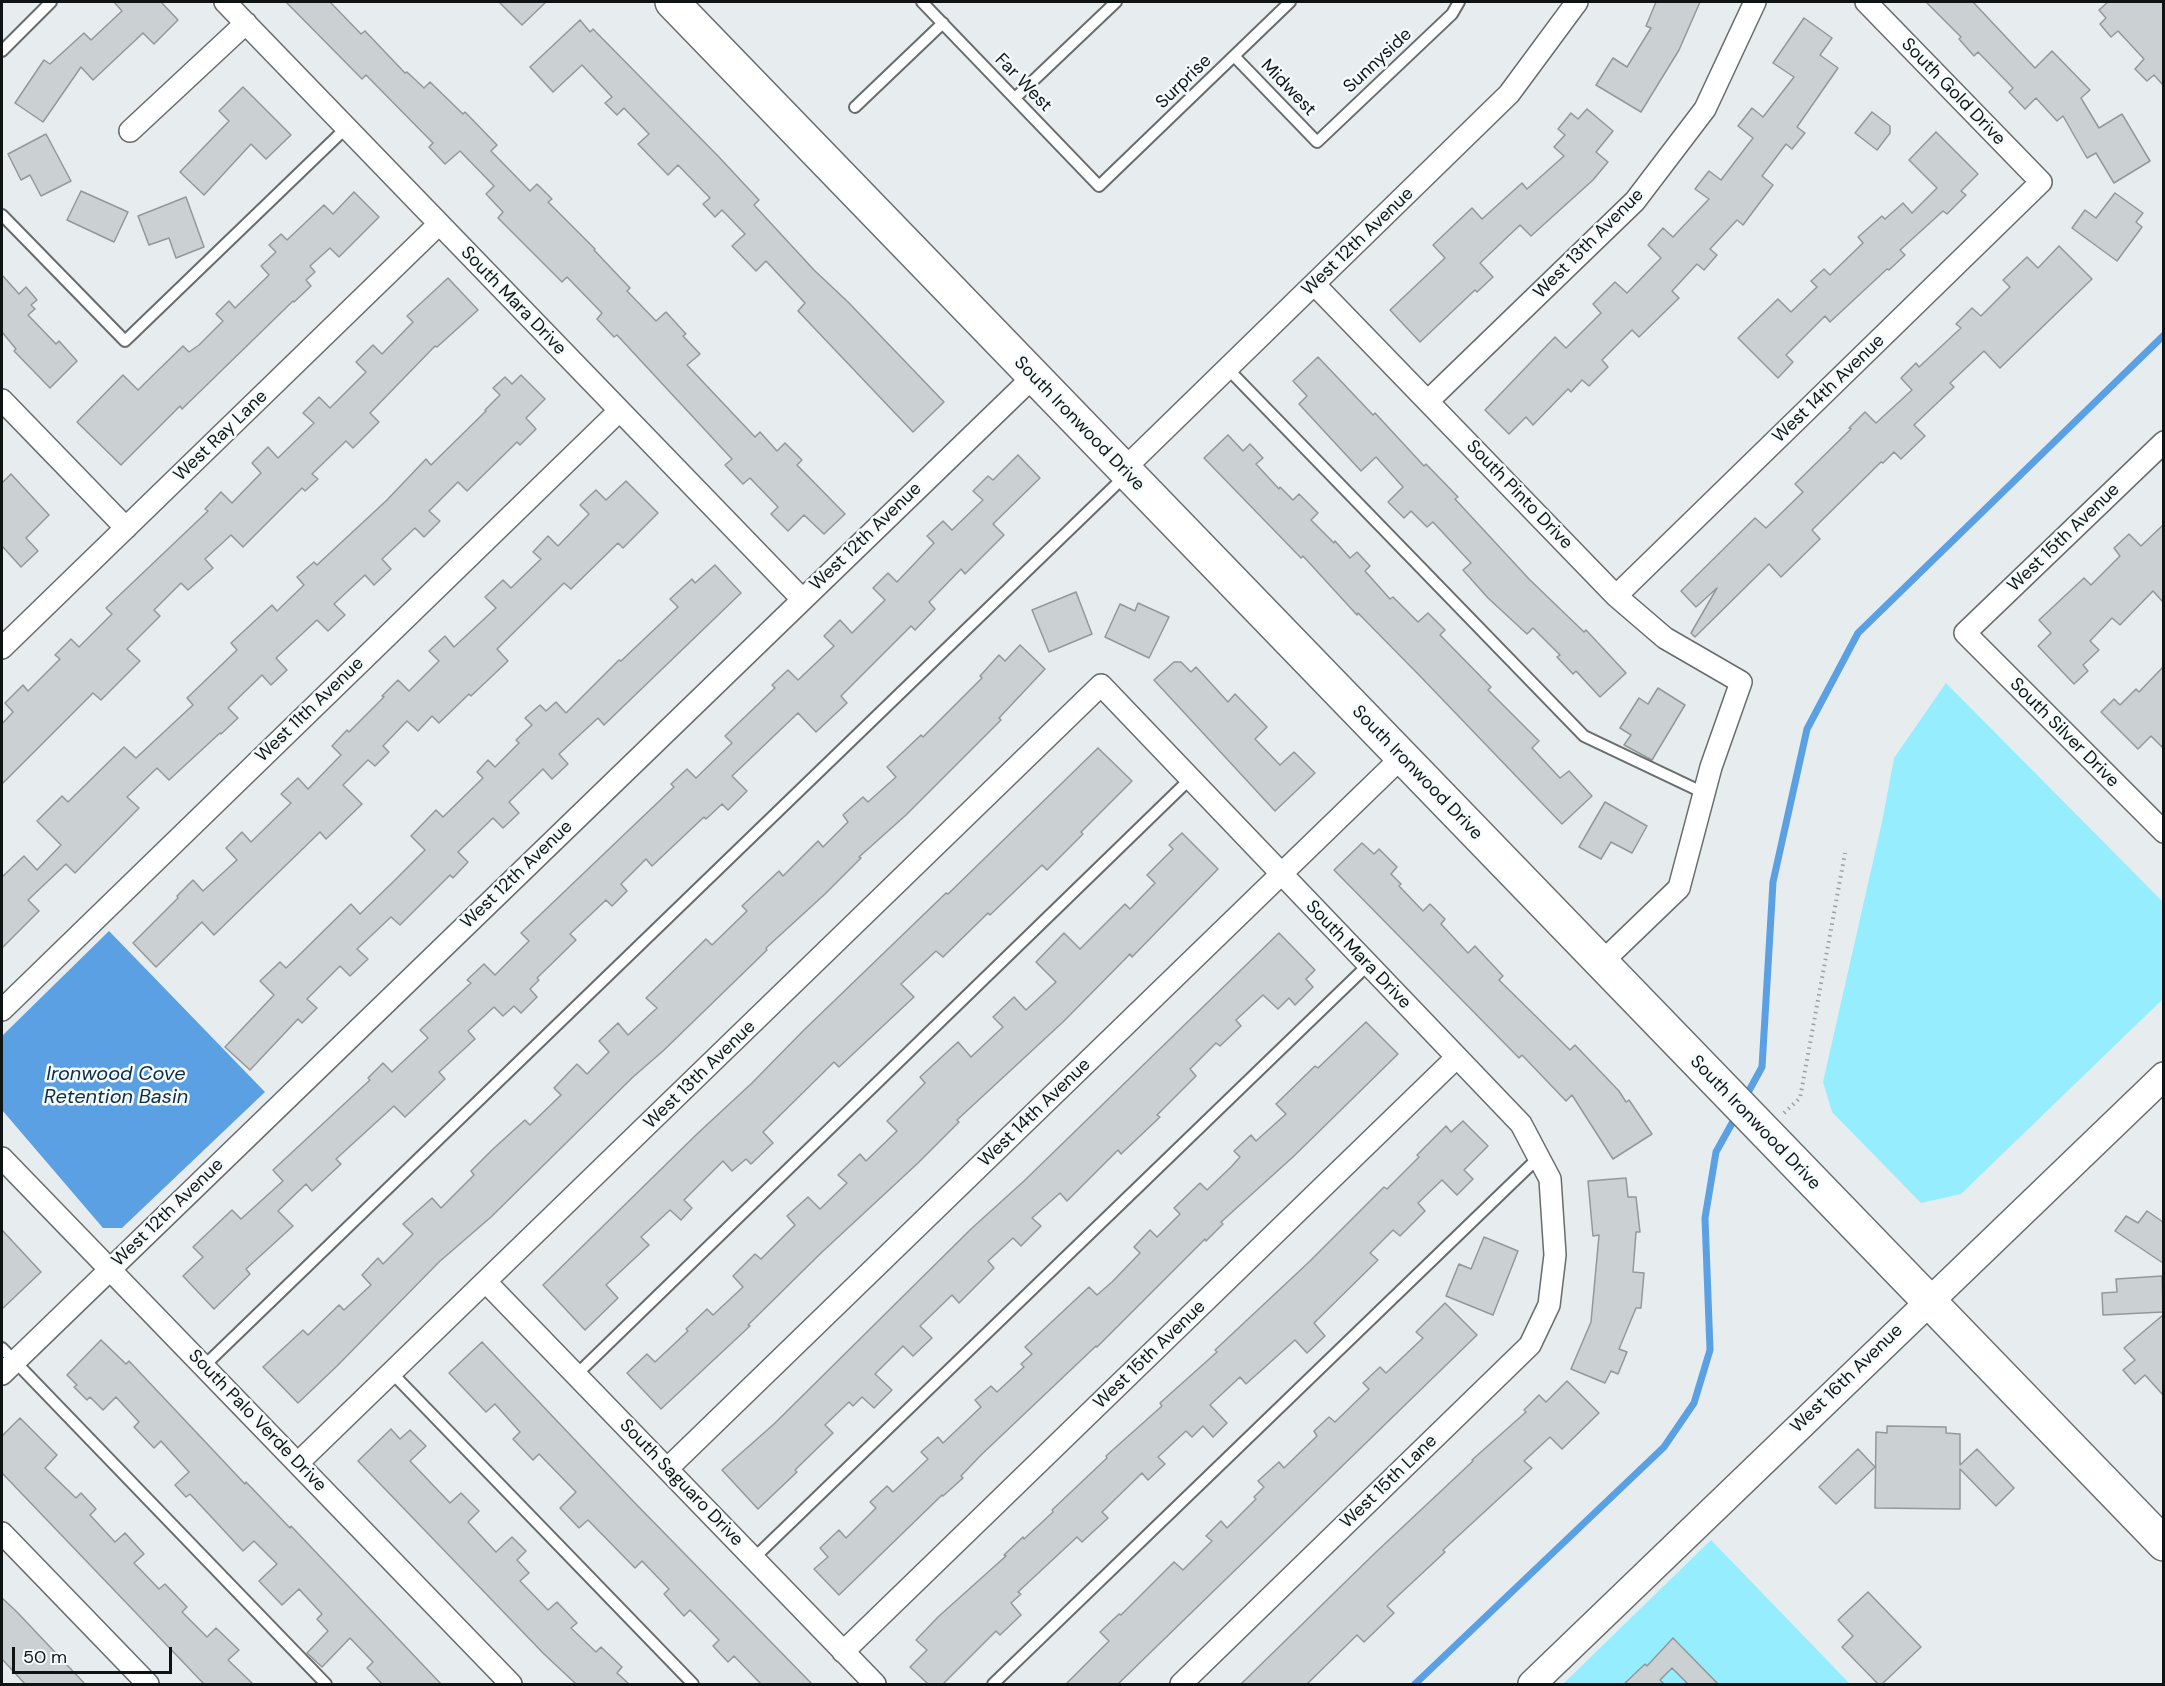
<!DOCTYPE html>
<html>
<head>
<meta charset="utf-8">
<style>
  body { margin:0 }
  #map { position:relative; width:2165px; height:1686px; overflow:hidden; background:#e7edee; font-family:"DM Sans",sans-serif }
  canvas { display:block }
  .frame { position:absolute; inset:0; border:3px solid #101313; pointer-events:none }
  .scale { position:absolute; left:12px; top:1647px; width:160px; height:27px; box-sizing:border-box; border:3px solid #101313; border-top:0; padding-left:8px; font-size:18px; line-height:21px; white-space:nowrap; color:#101313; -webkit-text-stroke:4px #f4fbfc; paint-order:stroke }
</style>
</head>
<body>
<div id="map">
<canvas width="2165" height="1686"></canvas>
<div class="frame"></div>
<div class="scale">50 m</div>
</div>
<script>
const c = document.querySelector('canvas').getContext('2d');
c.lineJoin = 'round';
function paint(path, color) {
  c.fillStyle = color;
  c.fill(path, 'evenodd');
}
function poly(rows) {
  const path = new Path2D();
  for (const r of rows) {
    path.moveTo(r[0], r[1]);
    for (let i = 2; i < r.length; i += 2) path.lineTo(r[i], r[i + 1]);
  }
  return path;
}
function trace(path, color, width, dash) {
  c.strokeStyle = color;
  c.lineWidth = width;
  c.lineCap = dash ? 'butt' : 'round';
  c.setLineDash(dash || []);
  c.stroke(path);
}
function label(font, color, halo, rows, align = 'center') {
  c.font = font + ' "DM Sans",sans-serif';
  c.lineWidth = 5;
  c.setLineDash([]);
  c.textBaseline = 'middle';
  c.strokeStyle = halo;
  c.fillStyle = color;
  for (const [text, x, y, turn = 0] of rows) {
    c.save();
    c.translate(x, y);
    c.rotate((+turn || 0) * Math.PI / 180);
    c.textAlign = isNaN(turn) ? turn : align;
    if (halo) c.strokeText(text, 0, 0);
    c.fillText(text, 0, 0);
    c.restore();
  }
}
paint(poly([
  [1946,683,2163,902,2164,998,1961,1194,1921,1203,1832,1112,1823,1082,1882,822,1894,758],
  [1711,1540,1850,1684,1563,1684]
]), '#96edfd');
paint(poly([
  [109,931,265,1092,122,1228,103,1228,2,1110,2,1036]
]), '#5ba0e3');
trace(poly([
  [1745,1098,1762,1067,1773,882,1807,729,1858,633,2164,335],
  [1415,1684,1664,1447,1694,1403,1710,1350,1705,1218,1716,1152,1736,1116]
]), '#5ba0e3', 7);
const building = poly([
  [114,2,161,2,178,20,154,44,143,33,93,80,81,67,43,122,15,103,44,60,50,64,84,33,91,40,122,11,114,2],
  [286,2,330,2,361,34,365,31,405,73,407,72,424,88,430,82,463,114,465,112,497,145,491,151,530,191,537,184,552,199,548,202,595,249,594,250,630,288,627,291,656,321,666,312,686,334,683,336,700,354,687,365,755,437,760,432,777,451,785,443,802,460,797,465,845,514,824,534,804,515,788,531,771,514,778,507,750,478,743,484,725,465,732,459,617,335,614,337,597,319,602,313,567,277,562,282,498,218,503,212,486,194,494,186,460,151,445,164,429,147,433,143,366,75,362,79,286,2],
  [499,2,546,2,522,25,499,2],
  [1656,2,1700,2,1679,50,1641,112,1596,85,1613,58,1627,67,1651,28,1646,26,1656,2],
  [1926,2,1973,2,2035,68,2052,51,2090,90,2081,98,2099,128,2122,114,2150,161,2114,183,2096,153,2087,158,2063,116,2057,121,2036,98,2025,109,2009,92,2013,88,1978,52,1974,56,1959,39,1961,37,1926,2],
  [2108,2,2163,2,2163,85,2154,75,2147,81,2135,69,2144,59,2118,31,2111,37,2100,24,2106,18,2099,10,2108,2],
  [1804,18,1832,38,1820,55,1838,68,1797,127,1805,133,1792,149,1786,144,1762,176,1773,185,1743,225,1737,220,1710,249,1717,255,1704,270,1697,264,1672,291,1679,298,1639,337,1632,330,1602,360,1608,367,1589,386,1582,380,1571,392,1568,389,1533,425,1526,417,1509,434,1485,410,1555,337,1566,348,1601,313,1593,304,1615,282,1627,293,1661,258,1648,245,1663,228,1673,237,1709,199,1695,189,1709,171,1721,180,1753,138,1738,126,1752,108,1763,117,1794,77,1773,63,1804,18],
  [580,20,590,32,593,29,718,156,759,200,754,205,814,270,848,302,944,402,913,432,798,311,805,303,766,261,756,271,732,246,745,234,722,210,715,217,703,204,710,198,678,165,668,175,638,144,649,134,624,108,617,115,605,103,612,97,582,65,553,92,530,67,580,20],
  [243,87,291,135,266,159,251,144,204,195,180,172,229,121,219,111,243,87],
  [1587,109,1613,131,1596,152,1608,162,1593,180,1531,236,1520,225,1480,263,1493,277,1477,292,1475,290,1420,342,1390,310,1445,258,1433,245,1472,208,1482,219,1522,183,1527,189,1564,156,1554,147,1565,135,1558,129,1571,113,1578,119,1587,109],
  [1872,112,1890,126,1890,133,1877,150,1855,133,1872,112],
  [1936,132,1978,174,1961,191,1966,195,1947,214,1943,211,1900,250,1905,255,1889,270,1887,269,1830,322,1825,316,1786,355,1793,362,1778,378,1738,338,1778,299,1791,312,1817,287,1811,281,1824,269,1830,275,1863,243,1858,237,1882,216,1885,219,1903,203,1912,213,1937,188,1909,160,1936,132],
  [46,134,71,181,41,196,30,175,21,180,8,154,46,134],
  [81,191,128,212,114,242,67,220,81,191],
  [354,192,379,217,339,257,330,248,310,266,315,272,306,280,311,286,294,302,293,301,182,409,180,406,121,465,77,422,123,375,138,390,183,346,189,352,199,345,223,321,216,314,229,301,235,308,269,275,261,266,276,252,269,245,281,234,287,240,324,205,333,214,354,192],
  [2115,193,2143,213,2136,222,2142,227,2117,261,2072,228,2085,210,2096,218,2115,193],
  [186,197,204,247,176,258,169,238,149,245,138,216,186,197],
  [2059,246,2092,279,2000,368,1984,351,1950,383,1954,387,1914,425,1925,436,1901,459,1894,452,1883,463,1881,462,1812,530,1820,539,1781,577,1769,564,1695,637,1691,633,1717,588,1696,607,1681,591,1755,518,1766,528,1803,492,1795,484,1851,429,1849,428,1865,412,1876,423,1912,390,1901,378,1916,363,1919,367,1961,328,1956,324,1972,308,1981,316,2010,287,2003,280,2027,257,2038,268,2059,246],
  [2,275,19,294,26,287,37,300,31,305,35,309,28,315,56,344,59,341,77,361,50,388,14,351,16,349,2,332,2,275],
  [448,278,478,310,437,347,435,346,370,413,379,422,353,448,346,441,312,474,318,479,305,491,302,488,243,547,231,535,205,559,213,568,188,590,181,583,154,610,160,616,127,649,140,661,101,700,93,693,2,784,2,724,13,712,5,703,23,685,28,691,60,659,55,655,71,639,79,647,112,614,106,608,208,511,205,509,221,492,232,503,261,473,252,463,268,447,278,458,314,423,303,413,319,397,330,408,366,372,356,362,373,345,382,354,413,322,407,316,448,278],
  [1318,357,1373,415,1375,413,1424,466,1426,464,1458,497,1455,499,1529,579,1584,632,1586,630,1626,673,1600,697,1576,671,1573,674,1557,657,1560,655,1533,628,1527,634,1488,598,1463,570,1471,563,1433,522,1427,527,1411,511,1404,518,1388,502,1403,487,1376,457,1361,471,1299,404,1307,396,1293,381,1318,357],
  [521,375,545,399,526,418,536,429,520,445,517,442,467,491,458,482,429,511,440,521,424,537,415,528,382,559,391,569,374,585,365,575,334,604,345,615,328,631,317,620,276,658,287,670,271,685,262,675,228,708,238,718,221,734,220,733,169,780,157,768,127,797,139,808,75,873,66,864,28,900,39,911,2,948,2,877,24,856,37,870,61,845,37,821,62,796,68,802,124,747,136,758,193,705,187,698,237,650,231,643,272,605,277,611,304,585,297,577,314,562,317,565,387,500,426,459,431,465,486,411,485,410,500,395,493,388,505,377,512,384,521,375],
  [1228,435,1243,451,1250,444,1263,458,1256,464,1279,489,1280,487,1293,500,1299,494,1318,513,1311,520,1334,543,1335,541,1350,558,1357,552,1370,566,1365,571,1390,599,1393,597,1418,622,1428,613,1445,630,1440,635,1491,687,1488,690,1539,741,1532,748,1560,778,1569,771,1592,796,1562,824,1419,675,1358,613,1357,615,1303,556,1301,558,1204,458,1228,435],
  [1018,455,1040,478,993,524,1004,535,965,574,961,569,929,602,935,609,915,630,911,626,841,696,847,703,816,732,798,713,732,776,747,791,728,810,722,804,706,819,704,817,652,866,646,859,621,884,627,891,612,906,606,900,570,934,576,940,537,978,539,980,530,989,537,997,521,1013,514,1006,503,1016,494,1007,468,1031,475,1039,439,1072,445,1079,405,1117,394,1106,336,1159,341,1164,312,1191,306,1184,278,1211,293,1226,246,1269,250,1274,214,1309,183,1276,203,1257,193,1247,232,1210,241,1219,283,1181,273,1170,370,1080,368,1078,383,1063,392,1072,428,1038,420,1030,471,983,467,980,484,964,495,975,529,941,521,933,674,787,671,784,687,769,696,778,732,743,725,736,775,688,772,685,788,670,798,680,834,646,824,636,840,620,852,633,885,600,873,588,888,573,897,582,934,543,927,536,943,521,952,530,983,500,973,491,988,476,993,480,1018,455],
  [11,474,49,515,26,538,38,551,21,567,2,546,2,483,11,474],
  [626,481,658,513,623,548,618,543,571,589,564,583,497,649,508,661,471,696,469,694,439,723,432,716,418,731,407,721,383,746,389,752,375,766,368,760,343,785,362,804,326,839,320,832,214,935,202,922,156,967,133,943,178,898,177,896,193,880,203,891,237,860,226,848,242,832,251,842,291,803,281,794,298,778,308,789,341,755,332,746,347,730,349,732,384,697,382,696,398,680,409,691,439,661,429,651,445,636,454,647,496,608,485,597,503,580,511,588,541,559,533,552,548,536,558,546,589,514,580,505,596,490,606,500,626,481],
  [2163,525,2163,602,2153,591,2120,625,2112,618,2090,641,2099,650,2083,665,2088,671,2074,684,2038,646,2051,633,2039,620,2084,578,2091,585,2120,556,2114,548,2129,534,2141,546,2163,525],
  [715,565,741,593,604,725,598,718,559,754,568,764,552,779,543,769,509,802,519,813,503,828,493,818,458,852,468,862,453,878,450,875,400,925,391,917,357,949,368,959,350,976,340,966,307,999,317,1008,302,1023,298,1019,250,1070,225,1047,274,995,260,981,280,962,286,968,351,904,360,914,393,882,425,850,411,836,436,810,443,817,483,778,477,772,488,760,495,767,519,743,516,740,532,725,525,718,540,705,546,711,556,702,566,713,619,660,621,661,678,607,670,599,692,579,695,583,715,565],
  [1076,592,1092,634,1049,652,1032,610,1076,592],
  [1138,603,1169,617,1149,658,1105,637,1120,604,1135,611,1138,603],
  [1020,645,1045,669,999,718,1001,720,906,815,859,857,861,858,825,894,766,948,767,950,663,1051,633,1077,491,1217,439,1262,337,1366,298,1403,263,1367,303,1330,308,1335,339,1305,344,1310,371,1285,362,1275,378,1258,383,1264,413,1234,403,1224,432,1198,441,1208,474,1175,471,1171,492,1150,525,1120,530,1125,561,1095,554,1088,577,1064,587,1074,609,1052,599,1041,618,1023,628,1035,657,1008,646,998,706,939,712,945,747,911,742,906,779,871,783,876,818,841,823,847,848,822,843,815,863,797,868,802,896,777,887,767,921,735,923,737,982,678,980,676,999,655,1005,661,1020,645],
  [1174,662,1181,662,1191,672,1196,667,1228,702,1235,694,1267,727,1255,739,1280,765,1294,752,1315,773,1275,811,1154,680,1174,662],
  [2163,667,2163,748,2151,736,2138,749,2101,712,2114,699,2120,705,2136,689,2139,692,2163,667],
  [1658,688,1685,705,1652,760,1624,745,1631,735,1620,728,1639,698,1648,704,1658,688],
  [1098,748,1132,781,1081,832,1083,834,1047,870,1042,865,990,915,988,913,943,957,936,951,901,984,914,997,839,1067,834,1062,763,1132,773,1143,751,1164,746,1159,732,1171,723,1161,684,1200,692,1208,681,1220,670,1210,641,1237,649,1245,606,1285,618,1298,585,1330,543,1285,697,1134,752,1083,804,1030,946,893,948,894,1098,748],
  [1605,802,1647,826,1632,853,1611,842,1601,859,1579,847,1605,802],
  [1182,833,1218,869,1132,957,1130,954,1064,1021,957,1120,959,1122,918,1163,821,1253,748,1325,750,1326,661,1409,627,1373,647,1354,655,1362,688,1331,686,1329,707,1309,713,1315,743,1287,733,1276,755,1254,761,1259,795,1225,787,1216,808,1197,820,1209,847,1183,838,1175,860,1154,866,1161,897,1131,887,1121,925,1083,920,1077,958,1042,971,1057,1003,1027,993,1017,1014,997,1026,1010,1056,982,1036,962,1064,933,1080,949,1125,904,1130,909,1155,883,1147,875,1173,849,1169,845,1182,833],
  [1362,843,1374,854,1379,849,1397,867,1391,874,1401,884,1399,886,1423,911,1430,904,1445,919,1441,924,1468,953,1475,946,1503,976,1499,980,1570,1050,1575,1045,1619,1091,1626,1102,1629,1100,1652,1134,1613,1159,1572,1095,1566,1101,1522,1055,1519,1058,1334,870,1362,843],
  [1279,933,1315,970,1306,979,1313,987,1295,1005,1289,998,1278,1009,1263,995,1236,1020,1241,1026,1220,1046,1216,1043,1190,1069,1196,1076,1157,1115,1160,1117,1121,1154,1118,1150,1067,1201,1060,1193,1032,1218,1041,1226,1021,1246,1013,1238,988,1261,994,1268,959,1303,952,1295,920,1326,932,1338,913,1356,903,1346,875,1374,892,1390,874,1408,862,1397,853,1406,849,1402,825,1425,833,1433,795,1470,797,1472,758,1509,722,1470,774,1424,971,1229,1024,1181,1279,933],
  [1366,1022,1398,1054,1294,1156,1221,1222,1223,1224,1206,1241,1205,1239,1097,1347,1096,1346,981,1455,961,1476,963,1478,943,1496,942,1495,839,1595,814,1569,828,1557,820,1548,839,1530,846,1538,876,1508,870,1502,887,1486,893,1492,928,1459,921,1452,938,1437,943,1443,981,1407,975,1400,991,1386,997,1392,1024,1367,1021,1364,1032,1354,1025,1347,1089,1287,1097,1295,1112,1282,1140,1253,1134,1247,1150,1230,1157,1237,1180,1214,1174,1208,1200,1183,1207,1190,1231,1167,1240,1157,1234,1151,1251,1135,1256,1141,1286,1114,1276,1104,1315,1066,1318,1068,1366,1022],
  [1463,1121,1488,1146,1464,1170,1473,1179,1457,1195,1442,1180,1418,1203,1425,1211,1400,1236,1393,1230,1370,1253,1378,1260,1314,1323,1325,1336,1307,1353,1295,1340,1246,1384,1240,1377,1210,1405,1227,1423,1213,1437,1203,1426,1192,1437,1186,1431,1158,1457,1165,1464,1148,1480,1142,1473,1102,1512,1108,1518,1082,1542,1077,1537,1018,1592,1021,1594,1011,1603,1021,1615,1000,1635,996,1631,943,1684,928,1684,910,1667,927,1650,916,1640,938,1617,1006,1556,1004,1555,1023,1537,1024,1539,1053,1512,1052,1510,1107,1458,1106,1456,1162,1406,1160,1403,1217,1352,1215,1350,1309,1262,1384,1187,1387,1189,1419,1157,1417,1155,1446,1126,1451,1132,1463,1121],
  [1626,1178,1628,1197,1636,1197,1640,1232,1636,1232,1633,1272,1644,1273,1641,1308,1636,1308,1619,1349,1627,1352,1618,1374,1611,1371,1605,1383,1571,1369,1591,1322,1599,1235,1593,1236,1588,1181,1626,1178],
  [2147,1211,2163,1222,2163,1263,2115,1231,2126,1216,2138,1223,2147,1211],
  [2,1230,41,1272,2,1309,2,1230],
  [1484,1237,1518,1251,1493,1315,1446,1296,1459,1264,1471,1269,1484,1237],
  [2162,1276,2163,1312,2103,1315,2102,1293,2117,1292,2116,1279,2162,1276],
  [1445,1303,1477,1335,1118,1684,1066,1684,1109,1641,1100,1632,1119,1614,1121,1615,1174,1562,1183,1570,1212,1541,1206,1536,1221,1521,1227,1528,1256,1499,1254,1497,1264,1487,1258,1481,1279,1462,1284,1468,1317,1436,1314,1431,1329,1417,1335,1422,1369,1389,1363,1383,1380,1367,1386,1373,1423,1338,1416,1332,1445,1303],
  [2163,1315,2163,1395,2145,1375,2135,1384,2123,1370,2135,1360,2124,1348,2163,1315],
  [101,1340,126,1364,129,1361,245,1484,246,1482,290,1528,291,1526,441,1684,382,1684,367,1668,373,1662,350,1638,322,1667,307,1653,328,1631,317,1619,322,1614,299,1589,282,1605,259,1581,277,1564,254,1541,243,1551,190,1494,186,1497,175,1485,189,1472,161,1441,154,1448,134,1427,139,1422,116,1397,103,1410,90,1397,87,1400,74,1387,77,1385,67,1375,101,1340],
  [482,1342,632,1500,812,1684,761,1684,734,1656,728,1662,713,1646,719,1640,690,1610,684,1616,664,1594,669,1589,642,1561,635,1568,588,1520,579,1528,560,1508,576,1492,539,1454,533,1460,513,1439,520,1432,495,1404,486,1412,449,1373,482,1342],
  [1567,1381,1599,1413,1562,1449,1550,1437,1524,1461,1532,1468,1443,1550,1445,1552,1387,1606,1394,1613,1364,1642,1357,1635,1307,1684,1241,1684,1374,1554,1473,1461,1472,1460,1526,1412,1524,1410,1539,1395,1546,1402,1567,1381],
  [20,1418,57,1455,45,1468,76,1498,81,1493,96,1509,90,1515,115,1542,125,1533,144,1554,134,1563,159,1589,165,1584,187,1607,182,1612,207,1637,216,1628,239,1650,228,1660,253,1684,204,1684,2,1473,2,1436,20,1418],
  [1887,1426,1946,1427,1946,1433,1960,1434,1960,1465,1977,1449,2014,1488,1996,1506,1960,1469,1960,1509,1875,1508,1876,1432,1887,1433,1887,1426],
  [391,1429,400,1439,410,1430,426,1446,410,1461,450,1503,461,1493,479,1511,468,1522,496,1552,512,1537,526,1551,517,1560,529,1573,520,1581,548,1610,557,1602,577,1623,571,1628,596,1652,601,1647,622,1667,617,1673,629,1684,576,1684,544,1654,358,1461,391,1429],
  [1858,1449,1875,1467,1836,1504,1819,1487,1858,1449],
  [1868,1592,1921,1647,1882,1684,1878,1684,1842,1647,1853,1636,1838,1620,1868,1592],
  [2,1598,17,1612,85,1684,25,1684,2,1659,2,1598],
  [1673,1638,1718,1684,1688,1684,1672,1668,1660,1680,1664,1684,1624,1684,1645,1664,1647,1666,1673,1638]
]);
paint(building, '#cbd0d3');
trace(building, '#93989a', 1.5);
const service = poly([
  [922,2,1099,186,1290,2],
  [2,51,51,2],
  [1234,56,1317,142,1452,14,1459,2],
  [1015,98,1116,2],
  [855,107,943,23],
  [2,215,125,341,346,128],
  [1228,369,1584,736,1704,793],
  [2,1348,326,1684],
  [204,1366,1125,476],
  [392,1373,693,1684],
  [576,1375,1190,779],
  [753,1559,1368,965],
  [993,1684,1538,1158]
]);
const minor = poly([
  [225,2,802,599],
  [130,131,246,23],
  [1315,285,1616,596,1665,638,1741,682,1711,767,1679,888,1600,964],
  [2,400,126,528],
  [1428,401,1635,201,1705,109,1755,2],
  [2164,442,1965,633,2164,832],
  [1124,469,1509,94,1577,2],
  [1616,596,2041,182,1866,2],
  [2,648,439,224],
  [2,1010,619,411],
  [2,1158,511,1684],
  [486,1282,875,1684],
  [2,1374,1033,377],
  [298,1463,1101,685,1521,1124,1550,1179,1555,1255,1549,1305,1530,1345,1181,1684],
  [667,1469,1402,757],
  [2,1533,148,1684],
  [843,1652,1457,1057]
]);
const tertiary = poly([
  [1532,1684,2164,1076]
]);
const primary = poly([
  [672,2,2164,1544]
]);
trace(service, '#676c6d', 14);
trace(minor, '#676c6d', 24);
trace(tertiary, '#676c6d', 30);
trace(primary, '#676c6d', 36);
trace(poly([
  [1784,1113,1800,1098,1845,853]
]), '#9ba0a1', 4, [1.5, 4.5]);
trace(service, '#fff', 10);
trace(minor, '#fff', 21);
trace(tertiary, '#fff', 27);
trace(primary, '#fff', 33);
label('18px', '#101313', '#f4fbfc', [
  ["Sunnyside",1378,61,-43],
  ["Surprise",1184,82,-44],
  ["Far West",1023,83,46],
  ["Midwest",1288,88,46],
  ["South Gold Drive",1953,92,46],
  ["West 12th Avenue",1358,242,-44],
  ["West 13th Avenue",1589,244,-45],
  ["South Mara Drive",513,301,46],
  ["West 14th Avenue",1829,389,-44],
  ["South Ironwood Drive",1079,424,46],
  ["West Ray Lane",221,436,-44],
  ["South Pinto Drive",1519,495,46],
  ["West 12th Avenue",866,537,-44],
  ["West 15th Avenue",2064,538,-44],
  ["West 11th Avenue",310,710,-44],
  ["South Silver Drive",2064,733,45],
  ["South Ironwood Drive",1417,773,46],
  ["West 12th Avenue",517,875,-44],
  ["South Mara Drive",1358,955,46],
  ["West 13th Avenue",700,1075,-44],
  ["West 14th Avenue",1035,1113,-44],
  ["South Ironwood Drive",1755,1123,46],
  ["West 12th Avenue",168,1213,-44],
  ["West 15th Avenue",1150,1355,-44],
  ["West 16th Avenue",1847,1379,-44],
  ["South Palo Verde Drive",257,1421,46],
  ["West 15th Lane",1389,1482,-44],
  ["South Saguaro Drive",681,1483,46]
]);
label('italic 20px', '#0d2b45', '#f4fbfc', [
  ["Ironwood Cove",116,1075],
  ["Retention Basin",116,1098]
]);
</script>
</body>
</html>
